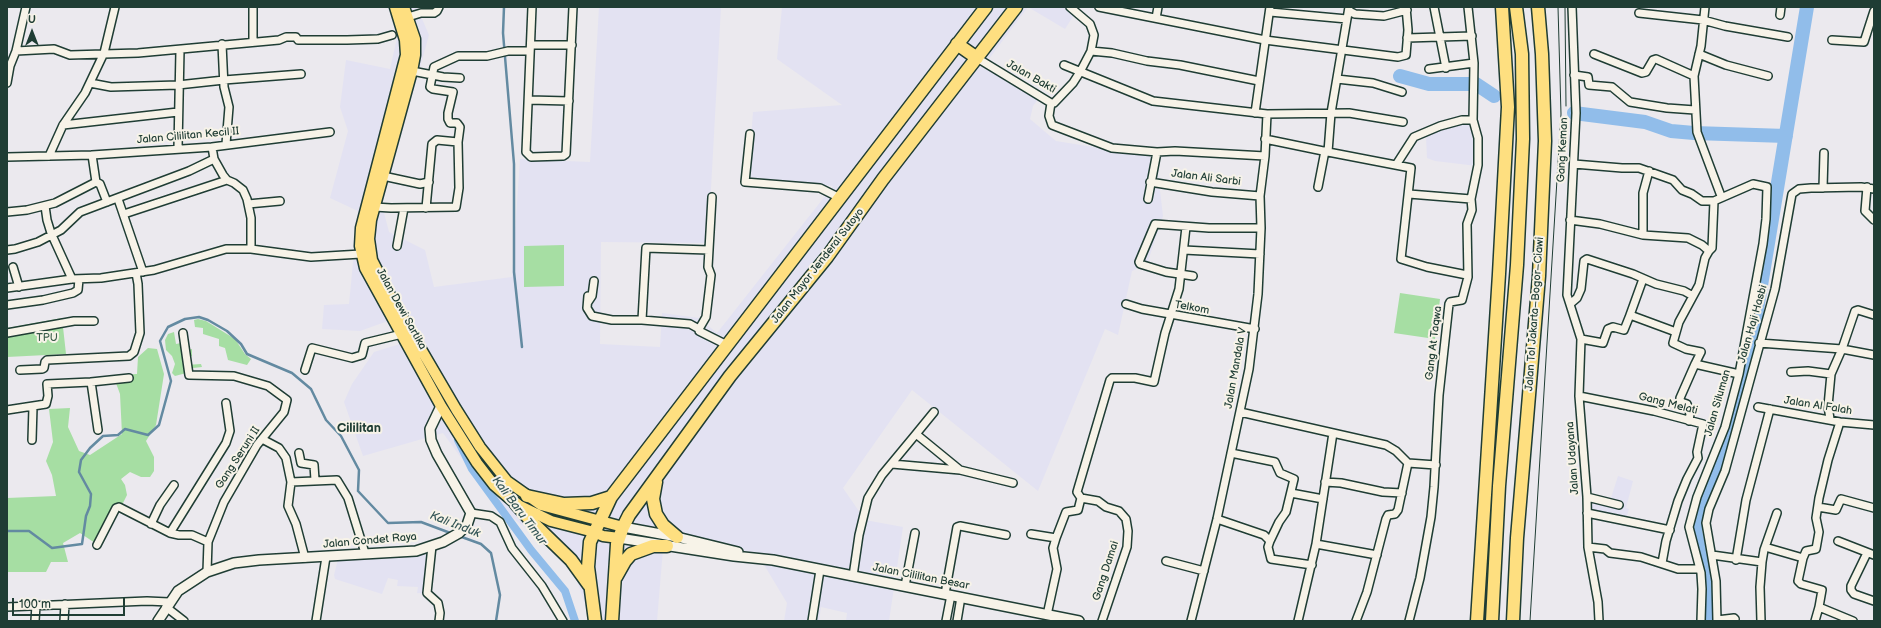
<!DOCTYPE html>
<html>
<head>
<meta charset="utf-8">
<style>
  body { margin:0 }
  #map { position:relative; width:1881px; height:628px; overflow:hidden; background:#ebe9ee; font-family:"Balsamiq Sans",sans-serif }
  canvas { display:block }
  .frame { position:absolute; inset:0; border:8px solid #1f3d34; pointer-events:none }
  .north { position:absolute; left:12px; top:12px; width:40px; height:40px; -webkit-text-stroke:3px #f7f3e8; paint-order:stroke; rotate:0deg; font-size:11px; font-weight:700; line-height:16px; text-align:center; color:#1f3d34 }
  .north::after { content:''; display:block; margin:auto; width:14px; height:18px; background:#1f3d34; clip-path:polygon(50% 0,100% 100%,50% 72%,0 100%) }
  .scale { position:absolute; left:12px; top:598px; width:113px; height:18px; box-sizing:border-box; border:2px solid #1f3d34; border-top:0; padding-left:5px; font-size:12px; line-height:14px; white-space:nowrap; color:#1f3d34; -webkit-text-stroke:3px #f7f3e8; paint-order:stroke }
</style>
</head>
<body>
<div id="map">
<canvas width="1881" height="628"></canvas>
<div class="frame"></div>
<div class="north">U</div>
<div class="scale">100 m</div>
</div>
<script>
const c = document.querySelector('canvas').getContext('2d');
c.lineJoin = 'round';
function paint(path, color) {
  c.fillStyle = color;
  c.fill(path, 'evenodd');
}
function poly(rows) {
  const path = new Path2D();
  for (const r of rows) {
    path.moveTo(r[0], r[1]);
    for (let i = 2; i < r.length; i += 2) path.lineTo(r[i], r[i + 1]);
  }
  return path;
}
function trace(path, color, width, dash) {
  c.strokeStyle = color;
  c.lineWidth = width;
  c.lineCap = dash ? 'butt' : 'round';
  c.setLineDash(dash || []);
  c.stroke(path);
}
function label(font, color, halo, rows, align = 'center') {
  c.font = font + ' "Balsamiq Sans",sans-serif';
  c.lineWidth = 4;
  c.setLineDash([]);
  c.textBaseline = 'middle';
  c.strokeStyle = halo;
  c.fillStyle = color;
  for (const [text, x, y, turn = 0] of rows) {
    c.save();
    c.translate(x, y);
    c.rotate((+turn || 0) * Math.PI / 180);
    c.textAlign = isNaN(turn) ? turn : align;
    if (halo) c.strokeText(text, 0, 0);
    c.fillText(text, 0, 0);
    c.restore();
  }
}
paint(poly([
  [388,7,417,7,429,35,382,205,389,232,425,250,434,287,512,277,520,159,590,162,599,7,721,7,708,243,601,242,600,344,660,347,662,313,699,318,717,333,833,186,748,177,753,112,842,105,777,59,782,7,1028,7,985,64,1039,98,1033,106,1030,119,1056,141,1156,157,1163,216,1147,264,1132,271,1118,335,1105,329,1038,491,912,390,843,488,865,520,903,527,889,621,846,621,847,613,821,607,819,621,784,621,787,603,763,563,663,549,657,621,591,621,571,564,494,503,443,433,363,456,344,402,352,384,374,352,400,344,388,321,360,331,322,329,324,305,349,304,358,211,330,198,348,131,340,107,346,60,390,69,397,38],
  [1028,7,1079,7,1065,29],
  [1466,123,1474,124,1477,166,1435,161,1427,158,1426,137,1436,132],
  [1618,476,1633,481,1626,508,1629,509,1626,519,1590,511,1591,496,1610,501],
  [434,554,430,594,417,593,418,587,397,586,398,580,388,578,382,594,335,579,334,575,339,555,391,556]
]), '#e3e2f2');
paint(poly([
  [564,245,564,286,524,287,524,246],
  [1400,293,1440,299,1435,339,1394,333],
  [62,318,66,354,7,357,7,328],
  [198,319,206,321,235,339,245,354,251,359,247,365,228,360,225,348,219,346,219,339,203,334,203,328,195,327,194,320],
  [174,332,176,344,186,342,187,350,192,349,192,356,190,357,186,365,201,364,202,367,193,368,190,372,175,376,172,373,175,364,172,356,166,350,165,340,168,334],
  [148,348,157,349,164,374,156,425,146,441,154,457,154,471,150,477,141,477,130,472,121,479,125,485,127,495,101,547,80,533,63,543,68,562,51,562,46,572,7,572,7,498,56,496,52,475,46,461,53,442,49,409,70,408,68,427,79,451,90,455,122,434,120,394,113,375,137,374,138,357]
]), '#a6dea3');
trace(poly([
  [504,7,503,33,514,164,514,272,522,347],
  [7,531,29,531,52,548,82,544,86,516,90,506,91,494,79,472,81,460,90,448,103,436,118,435,125,429,148,435,159,425,171,381,160,341,168,327,185,319,199,317,208,320,227,331,241,344,247,354,292,373,311,389,326,420,341,436,359,470,358,491,388,523,421,522,453,534],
  [459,536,481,544,491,553,500,595,496,621]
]), '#638aa1', 2.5);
trace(poly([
  [458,440,472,469,531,550,565,591,575,621]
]), '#91bdea', 8);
trace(poly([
  [1400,76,1429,84,1476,84,1494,96],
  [1574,113,1645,122,1671,131,1694,133,1786,136],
  [1708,621,1703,571,1695,530,1706,506,1715,466,1748,364,1807,7]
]), '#91bdea', 14);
const street = poly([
  [253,7,253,42],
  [532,7,526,152,531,157,563,156,566,154,573,7],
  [1099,7,1265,40,1398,57,1406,55,1408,30,1406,7],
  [1349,7,1331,113,1328,152,1411,168,1401,259,1427,267,1467,275],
  [1434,7,1446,68],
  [1572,7,1576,113,1567,295,1581,339,1579,396,1587,497,1588,547,1598,602,1599,621],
  [1705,7,1701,46,1694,76,1697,132,1721,196],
  [1349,11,1355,14,1384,16,1407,10],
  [1270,12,1347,19],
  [1639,13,1703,20,1725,26,1788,37],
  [1780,15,1781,7],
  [408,17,421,13,434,13,437,11,439,7],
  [1156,18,1158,7],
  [1407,38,1472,36],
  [1832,40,1864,42,1874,11],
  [222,44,224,87,229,107,226,144],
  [531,45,572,45],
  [16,51,54,49,70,55,138,53,279,40,286,37,296,37,298,40,347,40,378,39,392,35],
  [1091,51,1112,53,1147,61,1180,65,1259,81],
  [1594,54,1642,73,1646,72,1653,60,1656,59,1694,76],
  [1699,54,1726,65,1768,76],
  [977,58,1051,103,1054,103,1073,83,1080,72,1091,51,1094,35,1090,24,1070,7],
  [1064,65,1153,101,1267,114,1349,113,1403,122],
  [1429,69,1474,63],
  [412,71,443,77,460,78],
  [1574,75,1588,77,1589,85,1612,87,1630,102,1667,108,1695,110],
  [1337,79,1373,83,1402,92],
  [7,83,10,66,16,51,26,7],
  [90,83,111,87,178,85,224,80,301,74],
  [529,100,569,101],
  [1051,103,1049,116,1052,125,1112,148,1157,152,1175,151,1265,156],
  [1255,113,1270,7],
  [63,125,178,112],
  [750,134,745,182,820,188,840,198],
  [1265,139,1328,152],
  [212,147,214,159,223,175,227,180,234,183,243,190,247,199,251,218,251,249],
  [178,148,180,50],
  [92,155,96,182,100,184,107,202],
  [49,156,63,125,85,93,104,53,115,7],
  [7,157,92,155,212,147,330,132],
  [1574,164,1622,168,1639,168,1673,180,1682,190,1692,194,1702,201,1714,201,1753,184,1767,187,1766,219,1763,244,1739,374,1725,427,1697,497,1689,527,1701,573,1702,589,1701,621],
  [1396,165,1414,137,1440,126,1462,120,1473,120],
  [383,176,420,184,429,182],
  [1150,182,1212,192,1260,196],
  [1318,187,1325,151],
  [1867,187,1865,211,1874,220],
  [1823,188,1824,153],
  [1409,194,1471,199],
  [118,199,143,272],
  [1148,199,1157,152],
  [248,204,280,201],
  [45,206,47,220,51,233,72,279],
  [374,207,391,208,456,207,459,188,458,142,460,127,457,123,450,123,448,119,448,113,453,92,433,89,430,87,434,67,458,56,487,56,508,51,530,51],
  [426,208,432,144,437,140,458,142],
  [7,212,27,210,55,203,96,182],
  [124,214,227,180],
  [1570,220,1600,224,1643,235,1688,238,1702,245,1709,251,1705,258,1699,285,1679,322,1673,343,1686,349,1701,352,1695,364,1739,374],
  [1643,235,1643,193,1649,171],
  [397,246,404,208],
  [7,250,15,249,38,242,61,230,80,212,189,171,214,159],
  [1184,250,1260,254],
  [1709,251,1712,248,1714,201],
  [13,267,19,287],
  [1193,276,1166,272,1140,264,1139,262,1155,224,1209,228,1261,228],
  [7,288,72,279,101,278,154,270,226,249,251,249,311,257,361,254],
  [588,296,587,308,592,316,612,320,642,320,690,324,699,329,699,331,727,345],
  [588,302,592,296,594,281],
  [1126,304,1142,309,1255,329],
  [1570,304,1577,298,1581,289,1584,261,1587,259,1633,274,1656,284,1684,291,1693,296],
  [7,305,43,300,73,293,78,290,79,279],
  [1630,315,1643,279],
  [642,320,646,248,709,250],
  [699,329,706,317,711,275,708,267,712,197],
  [7,333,74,321,94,321],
  [183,333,189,375,234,376,268,386,287,400,284,412,257,445,224,502,208,542,207,572],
  [1581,339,1603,343,1608,329,1613,327,1624,330,1630,315,1676,332],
  [1759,343,1842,349,1855,311,1858,310,1874,315],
  [20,370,42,369,44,368,45,362,47,360,129,356,134,352,140,333,138,284,136,273],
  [305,370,312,348,352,358,362,355,365,343,402,334],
  [1791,372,1808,371,1831,374],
  [91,382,98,430],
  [1579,396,1654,411,1703,424,1697,452,1698,458,1687,479,1678,501,1666,541,1662,563],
  [1758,407,1840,422,1874,425],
  [7,410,46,404,48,396,47,384,91,382,129,378],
  [1240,412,1386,445,1396,451,1408,463,1436,465],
  [1830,419,1828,406,1831,374,1842,349,1874,355],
  [1689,421,1690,414,1687,404,1681,402,1680,398,1695,364],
  [916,434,934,412],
  [262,439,279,448,286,458,291,482,288,506,296,524,305,558],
  [32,440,33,407],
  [299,453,301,463,314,465,315,480],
  [1231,453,1275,462,1280,473,1294,479,1286,512,1279,522,1270,541],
  [892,464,960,470],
  [291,482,337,480,348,498,365,553],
  [1325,482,1341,483,1383,492,1402,493],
  [1291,493,1323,499],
  [1587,497,1619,505],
  [1081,498,1077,492,1110,380,1112,378,1135,378,1154,382,1165,333,1179,289,1186,227],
  [1081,498,1098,501,1106,507,1119,511,1126,519,1128,531,1127,547,1102,621],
  [1818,507,1836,510,1841,499,1874,508],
  [471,513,491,516,500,522,512,548,542,586,563,621],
  [1587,513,1670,530],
  [1217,519,1264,535,1270,541,1268,547,1271,559,1312,565],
  [151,524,160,505,174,485],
  [170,533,226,443,230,431,226,403],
  [1031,534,1056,538],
  [1838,541,1874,555],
  [1316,544,1377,555],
  [97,545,116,508,119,507,170,533,179,535,192,535,208,542],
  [432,546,427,593,438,603,440,613,439,621],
  [1588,547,1605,549,1610,553,1641,557,1678,569,1699,569],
  [1765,547,1803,558,1798,581,1801,584,1822,590,1819,607,1853,621],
  [1867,553,1851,586,1851,590,1854,594,1874,601],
  [1712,555,1762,562],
  [1803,558,1806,551,1816,549,1819,532,1816,518,1819,498,1828,460,1840,422],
  [1736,560,1746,500,1770,409],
  [1166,561,1204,571],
  [853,576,859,535,868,498,882,475,916,434,960,470,1013,483],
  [905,586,915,533],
  [945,594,957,527,960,526,1006,535],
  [7,607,147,601,169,602],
  [166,607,184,621],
  [1047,615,1057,569,1053,548,1056,538,1066,512,1078,510,1081,498],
  [1717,620,1734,618,1735,619],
  [35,621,36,605],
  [64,621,65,604],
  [316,621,326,557],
  [812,621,820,570],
  [946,621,951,595],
  [957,621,961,597],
  [1191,621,1217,519,1249,369,1258,294,1261,228,1260,196,1265,156,1267,114],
  [1298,621,1316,544,1333,433],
  [1356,621,1367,592,1386,519,1388,515,1395,514,1398,510,1408,463],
  [1409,621,1420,578,1431,517,1434,487,1439,395,1449,304,1450,302,1462,300,1468,277,1467,224,1472,210,1471,199,1478,165,1478,138,1473,120,1474,63,1468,7],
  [1717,621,1716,581,1706,523,1709,509,1725,471,1775,289,1792,194,1799,189,1811,188,1861,187,1874,189],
  [1761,621,1760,587,1762,562,1764,550,1777,513],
  [1815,621,1819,607]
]);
const secondary = poly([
  [623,527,677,537,738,552],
  [619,538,734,556,773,560,1079,621],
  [158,621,178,591,207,572,234,563,259,560,416,551,443,542,459,533,467,525,471,513,437,454,431,440,430,429,441,406]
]);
const primary = poly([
  [395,7,405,40,406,55,361,228,360,246,365,268,441,406,477,463,494,485,516,504,551,521,594,532,603,536,619,538],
  [404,7,415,39,415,55,412,71,371,220,369,239,372,260,394,303,456,409,480,447,507,481,541,505,623,527]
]);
const highway = poly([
  [957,44,977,58],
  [656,482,653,499,656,514,663,525,677,537],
  [527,496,564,504,592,503,611,497],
  [516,504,534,524,571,560,589,585],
  [616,577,625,561,631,554,653,546,667,546],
  [595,621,588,567,590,542,611,497,986,7],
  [612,621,617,544,623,527,629,515,730,376,827,257,883,179,1016,7],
  [1477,621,1499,274,1508,107,1502,7],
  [1492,621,1499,486,1517,265,1523,139,1522,54,1516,7],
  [1513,621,1517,538,1539,276,1545,141,1542,54,1538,7]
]);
trace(street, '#1f3d34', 10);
trace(secondary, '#1f3d34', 12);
trace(primary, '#1f3d34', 13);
trace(highway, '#1f3d34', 15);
trace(street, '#f7f3e8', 7);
trace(secondary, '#f7f3e8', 9);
trace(primary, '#fedf80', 10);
trace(highway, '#fedf80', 12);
trace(poly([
  [1565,7,1566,106],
  [1530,621,1561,114,1558,7]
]), '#1f3d34', 1);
label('11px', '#1f3d34', '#f7f3e8', [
  ["Jalan Bakti",1031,77,30],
  ["Jalan Cililitan Kecil II",188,136,-5],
  ["Gang Keman",1563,150,-87],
  ["Jalan Ali Sarbi",1206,178,7],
  ["Jalan Mayor Jenderal Sutoyo",818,266,-52],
  ["Telkom",1192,308,10],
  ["Jalan Dewi Sartika",401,309,61],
  ["Jalan Tol Jakarta–Bogor–Ciawi",1535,314,-86],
  ["Jalan Haji Hasbi",1753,324,-74],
  ["Gang At Taqwa",1434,343,-83],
  ["Jalan Mandala V",1236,368,-80],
  ["Jalan Siluman",1718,403,-74],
  ["Gang Melati",1668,404,14],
  ["Jalan Al Falah",1818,406,9],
  ["Gang Seruni II",238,458,-57],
  ["Jalan Udayana",1573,458,-94],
  ["Jalan Condet Raya",370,541,-5],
  ["Gang Damai",1106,571,-72],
  ["Jalan Cililitan Besar",921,577,11]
]);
label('11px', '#3a5d4a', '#f7f3e8', [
  ["TPU",47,338]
]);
label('italic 12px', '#365758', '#f7f3e8', [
  ["Kali Baru Timur",519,511,53],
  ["Kali Induk",455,525,21]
]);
label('bold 13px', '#1f3d34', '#f7f3e8', [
  ["Cililitan",359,429]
]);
</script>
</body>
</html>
